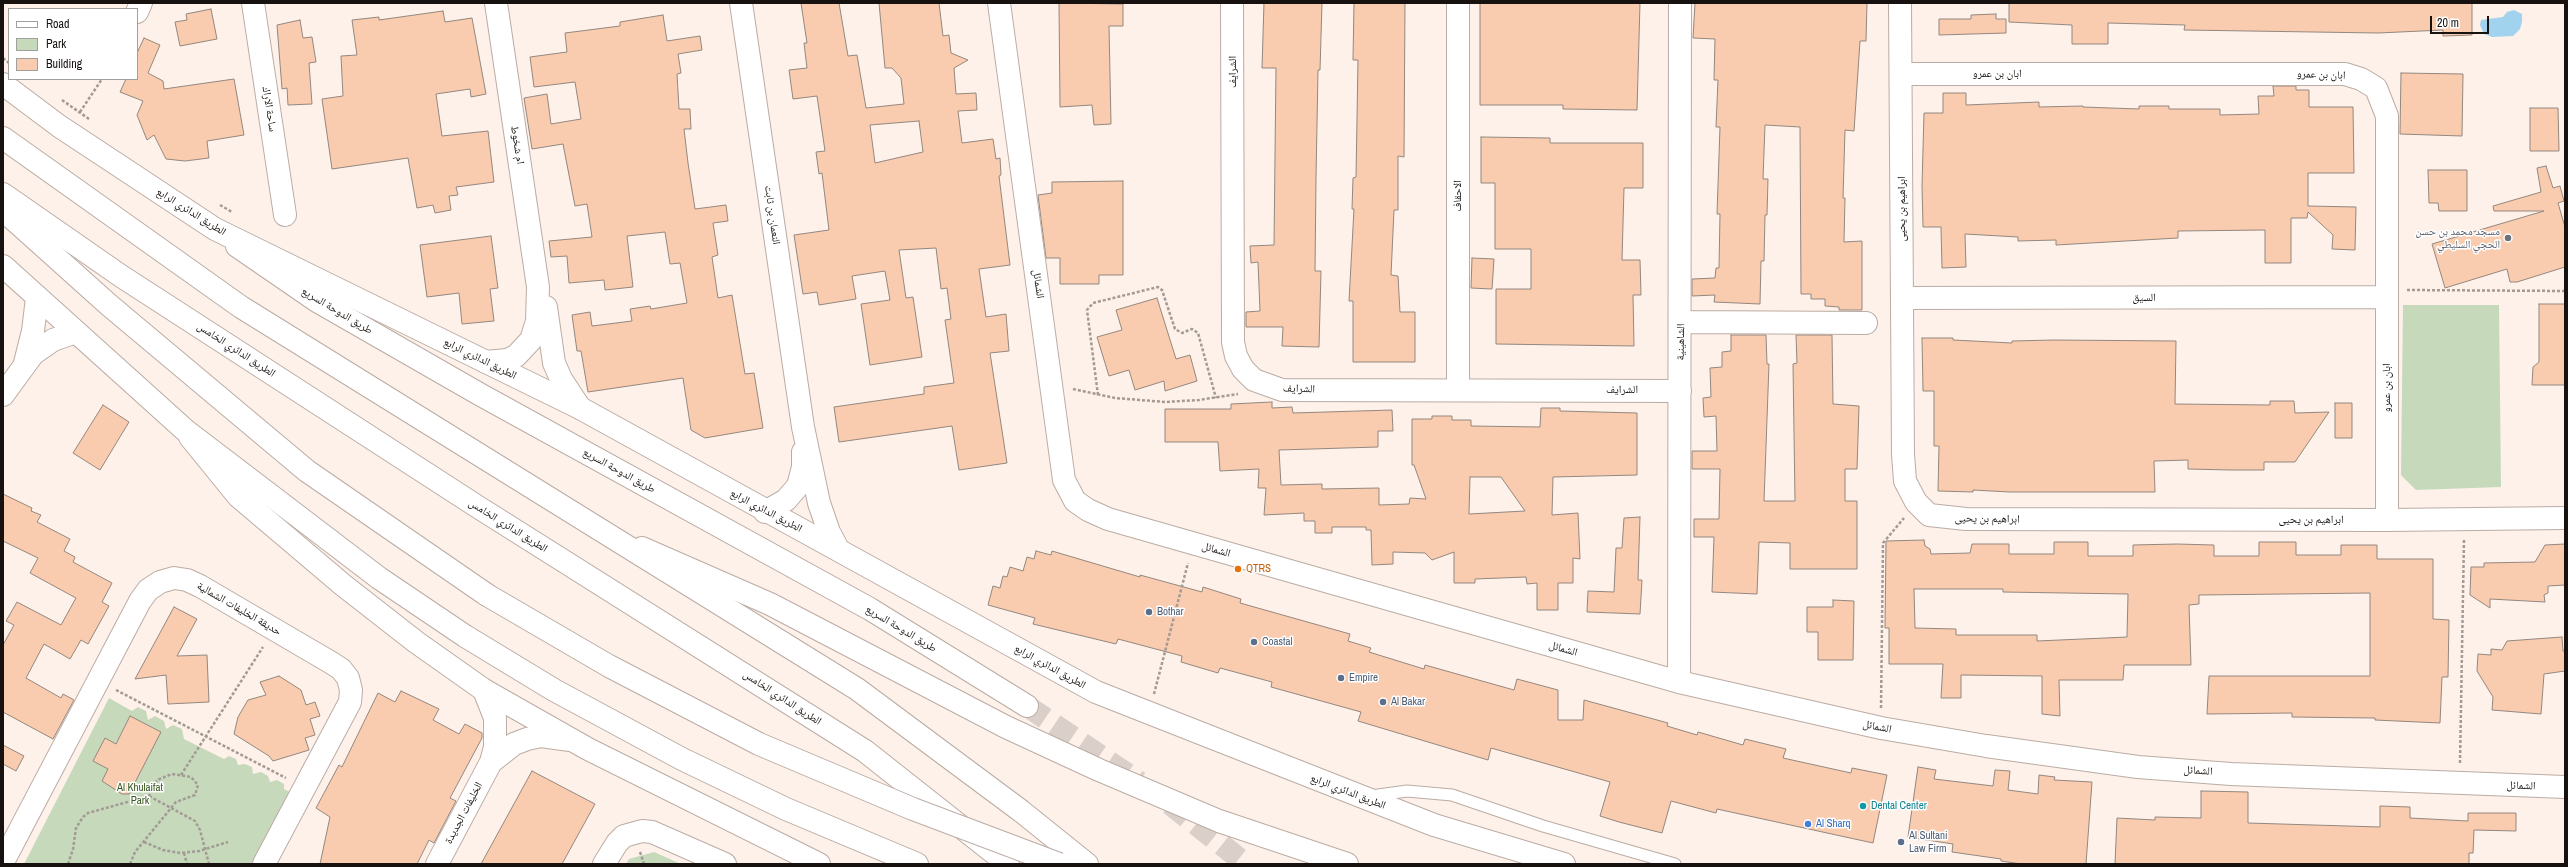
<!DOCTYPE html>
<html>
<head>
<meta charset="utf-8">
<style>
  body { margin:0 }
  #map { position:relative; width:2568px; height:867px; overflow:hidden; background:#fdf1ea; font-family:"Archivo Narrow",sans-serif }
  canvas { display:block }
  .frame { position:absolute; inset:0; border:4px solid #17120f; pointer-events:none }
  .legend { position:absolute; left:8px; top:8px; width:130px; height:72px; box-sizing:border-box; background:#fff; border:1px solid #a2a09f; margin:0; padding:5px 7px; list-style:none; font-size:12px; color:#17120f }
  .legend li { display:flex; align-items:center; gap:8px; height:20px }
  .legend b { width:20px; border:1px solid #a2a09f }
  .scale { position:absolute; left:2430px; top:16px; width:59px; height:18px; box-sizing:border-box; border:2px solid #17120f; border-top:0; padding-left:5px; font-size:12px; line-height:14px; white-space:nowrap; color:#17120f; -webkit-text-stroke:3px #fff; paint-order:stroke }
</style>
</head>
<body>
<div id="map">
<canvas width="2568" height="867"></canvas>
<div class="frame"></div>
<ul class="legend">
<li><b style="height:5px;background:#fff"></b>Road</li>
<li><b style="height:11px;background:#c6d9bb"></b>Park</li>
<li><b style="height:11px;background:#f9cbaf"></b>Building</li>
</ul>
<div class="scale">20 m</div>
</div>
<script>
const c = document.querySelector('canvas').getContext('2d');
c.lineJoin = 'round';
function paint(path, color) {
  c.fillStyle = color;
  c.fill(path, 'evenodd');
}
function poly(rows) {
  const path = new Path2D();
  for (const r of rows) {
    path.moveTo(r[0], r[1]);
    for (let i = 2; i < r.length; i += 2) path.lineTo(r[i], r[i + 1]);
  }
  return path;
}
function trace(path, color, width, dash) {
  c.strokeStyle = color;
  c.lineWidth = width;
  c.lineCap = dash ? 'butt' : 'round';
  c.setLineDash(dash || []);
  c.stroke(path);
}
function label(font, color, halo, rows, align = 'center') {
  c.font = font + ' "Archivo Narrow","Noto Naskh Arabic",sans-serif';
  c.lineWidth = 3;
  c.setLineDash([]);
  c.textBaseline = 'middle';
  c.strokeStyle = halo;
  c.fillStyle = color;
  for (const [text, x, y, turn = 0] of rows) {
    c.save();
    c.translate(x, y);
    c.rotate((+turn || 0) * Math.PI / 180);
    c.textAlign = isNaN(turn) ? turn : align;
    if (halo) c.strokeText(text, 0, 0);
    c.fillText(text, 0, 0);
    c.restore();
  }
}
paint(poly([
  [2403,305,2499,305,2501,487,2416,490,2401,475],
  [109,698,132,711,138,707,146,711,148,720,155,716,164,721,166,729,173,725,182,729,184,739,224,759,229,756,236,759,238,765,245,764,252,767,253,774,261,772,268,776,270,782,277,780,284,784,284,789,290,792,251,864,24,864],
  [654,852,681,864,626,864,629,859]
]), '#c6d9bb');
paint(poly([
  [2514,10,2522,14,2522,22,2520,29,2513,36,2492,37,2484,34,2480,25,2481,20,2503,17,2507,12]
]), '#a1d2ee');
const building = poly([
  [801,3,839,3,848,56,857,55,866,108,904,104,901,78,892,68,885,68,879,3,939,3,943,36,949,35,951,53,968,60,954,68,956,94,976,93,977,110,958,111,962,143,993,139,996,159,1000,158,1001,175,999,176,1010,265,979,269,986,317,1006,314,1009,351,990,353,1007,463,959,470,952,426,839,442,834,407,924,394,924,387,954,383,945,320,951,319,947,288,941,289,936,248,899,250,906,298,913,297,922,357,870,365,861,304,890,300,885,271,852,276,856,299,819,305,817,292,803,294,794,235,829,230,822,173,819,174,816,152,825,151,817,96,793,99,789,70,807,68,804,43,807,43,801,3],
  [919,121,923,152,875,163,870,125,919,121],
  [1059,3,1123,4,1123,26,1109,26,1111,124,1094,125,1092,105,1060,107,1059,3],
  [1264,3,1322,3,1320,70,1318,70,1316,178,1315,271,1321,271,1319,347,1282,346,1283,327,1246,327,1246,312,1260,311,1258,262,1251,263,1250,246,1274,245,1276,68,1262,68,1264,3],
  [1354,3,1405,3,1404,157,1398,156,1398,210,1394,210,1391,275,1398,276,1400,312,1415,312,1415,362,1353,362,1353,301,1349,301,1354,209,1352,209,1353,178,1356,177,1358,60,1353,60,1354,3],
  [1480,3,1640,3,1637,110,1563,109,1563,105,1480,105,1480,3],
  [1695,3,1867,3,1866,41,1860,41,1854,131,1845,130,1843,198,1845,198,1844,242,1862,241,1862,310,1839,310,1839,307,1825,306,1825,299,1811,299,1811,294,1801,294,1800,127,1765,125,1763,179,1768,179,1767,215,1765,215,1764,261,1761,261,1760,304,1714,302,1715,295,1692,296,1692,279,1715,278,1716,268,1719,268,1720,214,1717,214,1720,127,1716,127,1718,80,1714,80,1715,39,1693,38,1695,3],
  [2009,3,2472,3,2472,35,2443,36,2443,30,2378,33,2184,30,2185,25,2108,23,2108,44,2072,44,2072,25,2009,22,2009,3],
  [211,9,217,39,180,46,175,22,187,20,186,14,211,9],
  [443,11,445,22,472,18,486,94,471,97,470,89,436,94,442,136,488,131,494,182,456,187,458,195,449,196,451,210,435,213,433,205,417,208,408,158,332,169,322,99,343,96,341,56,357,55,352,20,379,17,379,20,443,11],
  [1996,14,1996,19,2006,19,2006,33,1939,35,1939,19,1971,19,1971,15,1996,14],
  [663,15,667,41,700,36,702,50,678,54,681,73,677,74,679,109,690,109,691,129,684,129,688,163,695,209,726,205,728,221,713,223,718,255,712,257,718,298,732,295,745,374,754,373,763,428,705,438,691,430,683,378,588,392,581,351,577,351,572,315,590,312,592,326,632,321,630,309,650,306,651,309,687,303,680,263,670,264,665,232,627,236,633,287,605,290,604,280,569,283,567,256,551,257,549,241,592,237,587,204,575,206,563,144,532,149,524,98,547,94,551,124,581,119,575,82,534,87,530,57,567,52,565,33,620,26,620,22,663,15],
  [300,20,303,38,312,37,316,62,309,63,312,104,288,105,287,88,282,89,277,25,300,20],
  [144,38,160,45,148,73,163,81,164,89,234,79,244,135,207,141,209,158,185,161,166,159,154,135,147,140,137,115,143,101,120,92,126,79,137,79,137,53,144,38],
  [2401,73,2463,74,2462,136,2400,134,2401,73],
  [2273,86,2296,86,2296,90,2309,90,2309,107,2353,107,2354,173,2308,173,2308,206,2356,207,2355,250,2332,249,2333,235,2308,212,2307,218,2291,218,2291,263,2265,263,2265,230,2178,231,2178,238,2056,245,2056,240,2018,241,2018,237,1965,234,1966,267,1942,268,1941,227,1923,227,1922,186,1924,113,1943,113,1943,93,1966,93,1966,105,2039,102,2039,107,2083,106,2083,107,2139,109,2139,106,2169,106,2169,109,2220,109,2220,115,2259,114,2258,96,2274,96,2273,86],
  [2530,108,2558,108,2559,151,2530,151,2530,108],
  [1481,137,1550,138,1550,143,1643,143,1643,188,1624,188,1622,260,1640,260,1641,295,1633,295,1634,346,1496,344,1496,289,1531,289,1531,249,1495,249,1495,183,1481,183,1481,137],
  [2546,166,2553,188,2560,186,2564,201,2558,203,2565,227,2565,267,2517,282,2510,282,2507,269,2445,288,2432,244,2544,211,2494,211,2493,206,2541,192,2537,168,2546,166],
  [2428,170,2467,170,2467,211,2439,211,2438,203,2429,203,2428,170],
  [1123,181,1123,275,1099,275,1099,284,1060,284,1060,258,1046,258,1038,195,1052,193,1052,182,1123,181],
  [491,236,498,288,490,289,494,321,462,324,459,293,427,297,420,245,491,236],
  [1472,258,1494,259,1492,289,1471,288,1472,258],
  [1157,298,1176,359,1190,355,1197,381,1165,391,1164,381,1135,390,1129,370,1109,376,1097,337,1122,330,1116,310,1157,298],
  [2539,304,2565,304,2565,385,2532,385,2533,367,2539,362,2539,304],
  [1731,335,1766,335,1767,364,1769,364,1764,501,1795,501,1793,364,1797,363,1796,335,1832,335,1833,404,1859,406,1857,469,1845,469,1845,501,1857,501,1857,569,1790,569,1790,543,1759,542,1757,594,1712,592,1714,537,1694,537,1694,519,1719,519,1720,469,1692,469,1692,451,1717,451,1716,416,1704,417,1703,398,1711,397,1710,368,1722,367,1722,352,1731,351,1731,335],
  [1922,338,1953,338,1953,340,2012,343,2012,341,2054,340,2176,341,2175,404,2270,405,2270,401,2294,401,2295,413,2329,412,2295,462,2264,462,2264,470,2230,470,2188,469,2188,460,2154,461,2155,492,2010,492,1973,490,1973,492,1938,491,1939,446,1934,446,1934,391,1923,391,1922,338],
  [1272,402,1272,408,1292,407,1293,413,1392,410,1393,431,1378,431,1378,447,1279,450,1281,485,1322,484,1322,489,1379,488,1379,505,1409,504,1410,498,1426,499,1414,465,1412,465,1412,419,1432,419,1432,416,1452,416,1452,420,1471,420,1471,426,1540,427,1541,408,1560,408,1560,411,1637,413,1637,475,1553,477,1552,515,1578,513,1580,559,1573,558,1573,583,1558,583,1558,610,1537,610,1537,583,1527,584,1526,577,1475,579,1475,583,1454,583,1454,552,1432,560,1425,553,1393,552,1393,564,1372,565,1371,530,1366,530,1366,527,1332,527,1332,533,1315,533,1315,521,1304,521,1304,513,1264,515,1266,488,1258,488,1259,469,1220,471,1218,442,1165,442,1165,409,1231,409,1231,404,1272,402],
  [1470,477,1501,477,1525,511,1469,514,1470,477],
  [2335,403,2352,403,2352,438,2335,438,2335,403],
  [103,405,129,422,100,470,73,453,103,405],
  [3,494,32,508,31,511,41,515,37,522,70,539,64,551,75,557,73,562,112,583,102,602,109,606,88,644,81,640,70,659,44,644,26,678,61,698,63,694,74,700,53,739,3,712,3,645,14,625,6,621,17,602,61,625,76,598,30,573,38,558,3,541,3,494],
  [1640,517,1638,580,1642,580,1640,614,1587,612,1588,591,1614,592,1616,548,1622,548,1624,518,1640,517],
  [1924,540,1925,546,1930,549,1931,554,1970,553,1972,544,2009,544,2009,554,2054,554,2054,542,2088,542,2088,556,2133,556,2133,545,2177,544,2214,545,2214,556,2259,556,2259,542,2296,542,2296,555,2341,555,2341,545,2377,545,2377,559,2433,559,2433,619,2449,620,2448,677,2442,677,2440,723,2375,720,2375,718,2292,717,2292,713,2207,714,2209,676,2370,676,2370,593,2199,595,2199,604,2189,605,2191,665,2124,665,2123,680,2059,680,2060,716,2042,714,2042,676,1961,675,1961,698,1941,698,1943,664,1889,664,1889,628,1885,628,1886,541,1924,540],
  [1914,589,2003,589,2003,592,2128,594,2127,637,2037,641,2037,635,1956,635,1956,629,1915,628,1914,589],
  [2565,544,2565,585,2548,586,2548,593,2544,595,2545,602,2490,599,2490,608,2470,595,2471,567,2484,567,2484,563,2535,562,2545,545,2565,544],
  [1036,551,1051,555,1052,551,1140,577,1140,575,1202,592,1203,587,1241,599,1240,603,1350,634,1348,641,1371,648,1369,652,1424,669,1425,665,1514,690,1517,679,1558,690,1558,720,1583,720,1584,700,1668,723,1667,726,1697,735,1698,732,1743,745,1745,739,1786,749,1783,758,1851,773,1852,768,1887,775,1873,843,1717,809,1716,813,1671,801,1662,833,1619,822,1600,816,1610,782,1491,748,1488,760,1358,721,1361,712,1271,687,1272,682,1220,668,1218,673,1181,662,1182,656,1118,639,1116,644,1033,624,1035,618,988,605,993,586,1000,588,1003,576,1007,577,1010,567,1023,571,1027,557,1034,559,1036,551],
  [1833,600,1854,601,1853,660,1818,660,1818,632,1807,632,1807,607,1833,607,1833,600],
  [174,607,197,619,177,656,207,655,209,702,168,704,166,675,135,679,174,607],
  [2562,637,2563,651,2565,651,2565,671,2544,674,2541,714,2492,710,2493,697,2477,671,2478,654,2491,655,2491,649,2502,650,2507,641,2562,637],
  [279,676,301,690,306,705,315,702,320,716,310,719,315,735,305,738,309,750,273,761,269,756,234,734,238,717,248,700,266,695,260,682,279,676],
  [401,691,439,709,433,720,459,734,465,724,482,733,482,738,450,798,456,801,434,843,429,840,417,864,320,864,330,817,316,808,339,765,342,767,378,693,395,702,401,691],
  [130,716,161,732,129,794,122,794,102,781,108,769,93,761,105,738,116,744,130,716],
  [3,745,24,756,16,771,3,764,3,745],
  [1918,767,1936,770,1934,779,1993,786,1995,770,2010,771,2008,790,2038,794,2039,775,2055,777,2054,780,2092,782,2086,864,2021,864,2001,861,2001,859,1952,852,1953,844,1908,837,1918,767],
  [532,771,595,804,562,864,481,864,532,771],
  [2201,791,2248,792,2248,823,2380,827,2380,806,2410,807,2410,818,2468,821,2468,813,2516,813,2516,831,2474,830,2473,853,2469,853,2469,864,2115,864,2117,818,2155,820,2155,817,2201,818,2201,791]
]);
paint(building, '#f9cbaf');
trace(building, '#94877e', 1);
trace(poly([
  [1027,706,1139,782],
  [1170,804,1246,864]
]), '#dad0c9', 22, [22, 11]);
const service = poly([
  [1371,796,1407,791,1452,795,1543,826,1675,864]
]);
const minor = poly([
  [253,3,285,215],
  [741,3,803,427,819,503,829,532,838,549],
  [999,3,1064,480,1075,501,1088,510,1108,519,1679,682,1881,728,1986,746,2138,767,2231,774,2565,787],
  [1232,3,1233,342,1236,356,1243,369,1254,380,1282,390,1680,391],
  [1458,3,1458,390],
  [1900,3,1903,454,1905,481,1916,502,1929,515,1966,519,2387,520,2565,518],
  [137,12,141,3],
  [1901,74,2345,74,2361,79,2376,88,2387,116,2387,520],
  [1902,298,2387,297],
  [546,307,554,363,561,379,580,408],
  [1681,322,1866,323],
  [486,362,507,360,516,356,531,340,537,321,538,287,496,3],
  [765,512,786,500,798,486,803,467,803,452],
  [1679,682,1680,3],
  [491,762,514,744,527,739,541,736,570,740],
  [3,862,140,601,148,590,160,582,174,578,187,580,200,586,330,662,341,669,348,678,351,690,350,702,264,864],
  [437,864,491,762,495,747,495,718,484,690],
  [604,864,617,843,624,836,642,831,652,832,725,864]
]);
const tertiary = poly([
  [237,246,317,301,481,395,870,609,1027,706],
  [25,363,33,331,37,298],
  [3,395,33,354,53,340,76,332],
  [190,437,238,496,343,585,416,642,484,690,588,749,819,864]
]);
const secondary = poly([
  [3,84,59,126,215,229,580,408,1096,692,1434,825,1564,864],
  [3,266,185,430,379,578,465,636,554,690,682,759,786,809,917,864]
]);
const primary = poly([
  [3,210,109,305,307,471,487,595],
  [642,548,770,604,1006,727,1099,770,1219,821,1347,864]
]);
const motorway = poly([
  [3,138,241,307,857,689,1021,811,1087,864],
  [3,194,121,276,478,507,865,751,1008,864]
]);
trace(service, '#bbaca4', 13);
trace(minor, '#bbaca4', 24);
trace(tertiary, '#bbaca4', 24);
trace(secondary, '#bbaca4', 24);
trace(primary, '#bbaca4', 24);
trace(motorway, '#bbaca4', 24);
trace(poly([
  [3,58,9,63],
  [62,100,89,119],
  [80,112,102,79],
  [220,205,232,212],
  [2407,290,2565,291],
  [1073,389,1115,398,1165,402,1199,400,1238,394],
  [1098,395,1087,310,1093,303,1158,287,1162,290,1175,329,1182,333,1192,329,1198,333,1216,398],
  [116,690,286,778],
  [1154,694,1188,563],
  [1881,708,1883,543,1904,518],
  [2460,763,2464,539],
  [181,775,263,647],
  [144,842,163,850,180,853,199,851,228,842],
  [640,852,644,864],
  [184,853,187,864],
  [68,864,73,849,76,828,83,817,88,813,149,796,195,821,200,830,209,864],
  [130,864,135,852,176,802,195,795,198,785,191,777,172,774,157,780,149,796]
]), '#a39a94', 2.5, [3, 2]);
trace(service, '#fff', 11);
trace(minor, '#fff', 22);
trace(tertiary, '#fff', 22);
trace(secondary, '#fff', 22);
trace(primary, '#fff', 22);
trace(motorway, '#fff', 22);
const primaryBridge = poly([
  [487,595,609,666,759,744,913,809,1059,864]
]);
trace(primaryBridge, '#bbaca4', 24, []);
trace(primaryBridge, '#fff', 22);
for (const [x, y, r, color] of [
  [2508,238,4,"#6b7280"],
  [1238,569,4,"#e8710a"],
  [1149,612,4,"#5c6f8a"],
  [1254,642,4,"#5c6f8a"],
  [1341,678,4,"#5c6f8a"],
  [1383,702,4,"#5c6f8a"],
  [1863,806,4,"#0f9aa8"],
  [1808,824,4,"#3f7fe0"],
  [1901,842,4,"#5c6f8a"]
]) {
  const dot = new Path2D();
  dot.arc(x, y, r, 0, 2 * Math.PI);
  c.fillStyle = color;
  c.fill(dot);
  trace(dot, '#fff', 1.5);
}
label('11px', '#17120f', '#fff', [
  ["الشرايف",1233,72,-90],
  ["ابان بن عمرو",1997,74],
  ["ابان بن عمرو",2321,75,2],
  ["ساحة الاراك",269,109,81],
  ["ام شخوط",517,145,81],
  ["الاحقاف",1458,196,-90],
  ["ابراهيم بن يحيى",1902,209,-90],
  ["الطريق الدائري الرابع",191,212,32],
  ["النعمان بن ثابت",772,215,82],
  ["الشمائل",1038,284,82],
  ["السيق",2144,298],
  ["طريق الدوحة السريع",337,311,31],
  ["الشاهينية",1681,342,-89],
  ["الطريق الدائري الخامس",236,350,33],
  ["الطريق الدائري الرابع",480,359,26],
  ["ابان بن عمرو",2387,388,-90],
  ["الشرايف",1299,389,2],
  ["الشرايف",1622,390],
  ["طريق الدوحة السريع",619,471,29],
  ["الطريق الدائري الرابع",766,511,28],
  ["ابراهيم بن يحيى",1987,519,1],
  ["ابراهيم بن يحيى",2311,520],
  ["الطريق الدائري الخامس",508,526,32],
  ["الشمائل",1216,550,16],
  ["حديقة الخليفات الشمالية",239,609,30],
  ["طريق الدوحة السريع",901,629,31],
  ["الشمائل",1563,649,16],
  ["الطريق الدائري الرابع",1050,667,29],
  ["الطريق الدائري الخامس",782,698,33],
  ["الشمائل",1877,727,11],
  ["الشمائل",2198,771,4],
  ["الشمائل",2521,786,2],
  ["الطريق الدائري الرابع",1348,792,21],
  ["الخليفات الجديدة",464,813,-62]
]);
label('11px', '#5b616d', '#fff', [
  ["مسجد محمد بن حسن",2500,232],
  ["الحجي السليطي",2500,245]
], 'right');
label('11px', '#c56008', '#fff', [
  ["QTRS",1246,569]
], 'left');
label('11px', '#4e5e75', '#fff', [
  ["Bothar",1157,612],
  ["Coastal",1262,642],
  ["Empire",1349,678],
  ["Al Bakar",1391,702],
  ["Al Sultani",1909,836],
  ["Law Firm",1909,849]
], 'left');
label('11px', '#35571c', '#fff', [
  ["Al Khulaifat",140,788],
  ["Park",140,801]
]);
label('11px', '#0d838f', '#fff', [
  ["Dental Center",1871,806]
], 'left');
label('11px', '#366cbe', '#fff', [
  ["Al Sharq",1816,824]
], 'left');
</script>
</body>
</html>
